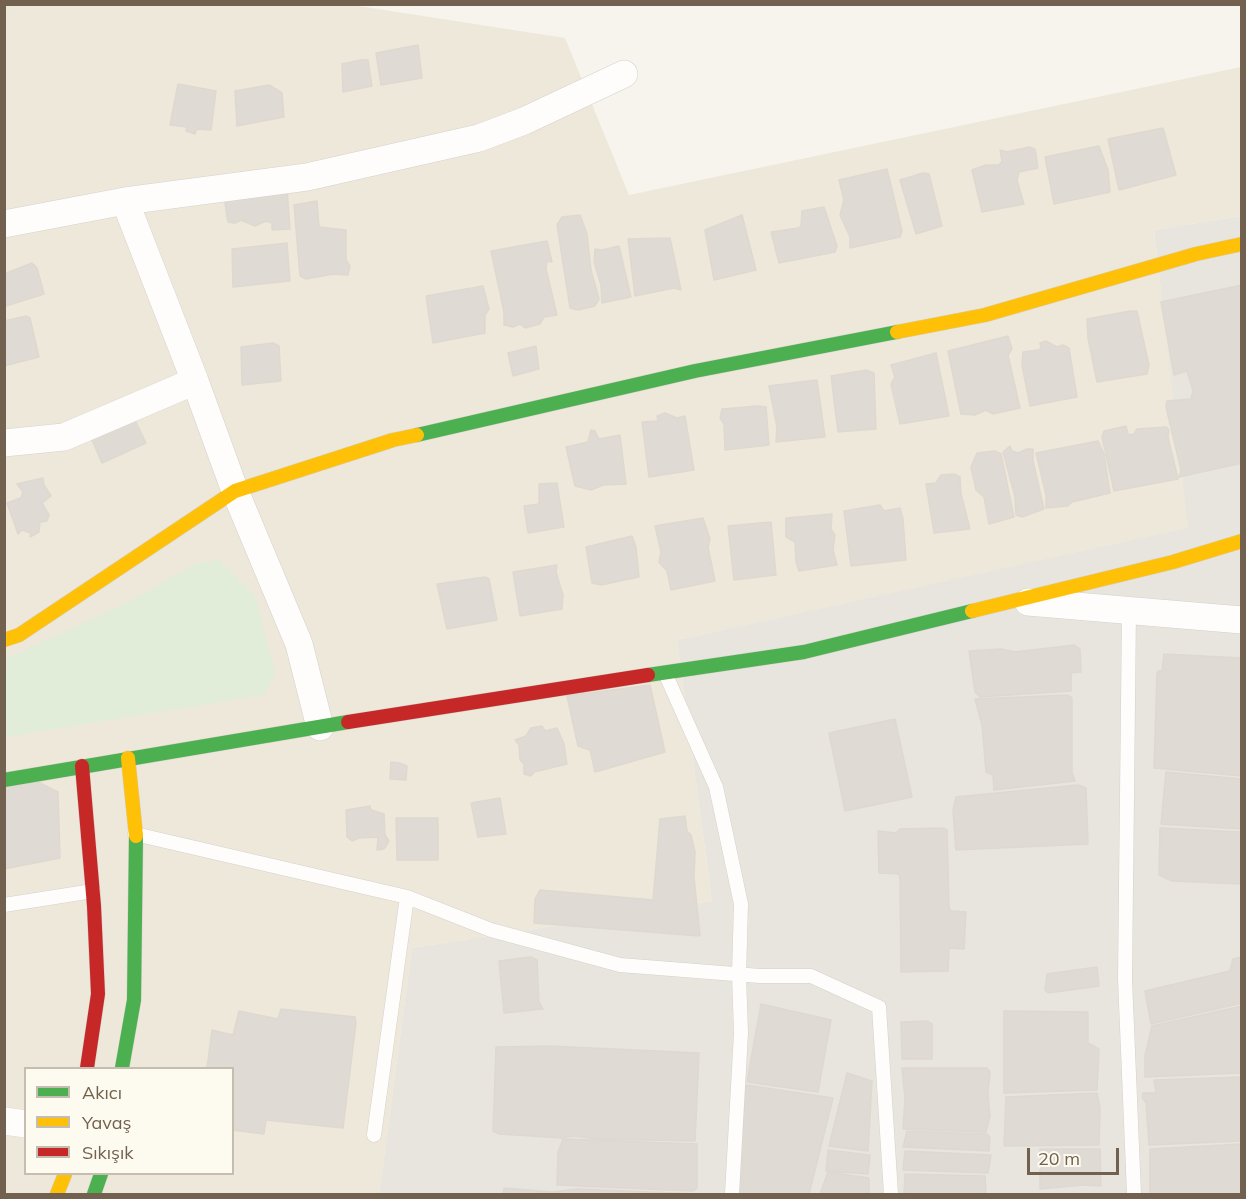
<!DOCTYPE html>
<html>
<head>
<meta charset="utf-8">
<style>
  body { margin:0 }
  #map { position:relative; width:1246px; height:1199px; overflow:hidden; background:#f6f4ed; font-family:Mulish,sans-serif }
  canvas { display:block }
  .frame { position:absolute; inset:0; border:6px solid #72614f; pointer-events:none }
  .legend { position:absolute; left:24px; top:1067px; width:210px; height:108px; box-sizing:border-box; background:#fdfaef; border:2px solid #c5bdaf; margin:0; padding:8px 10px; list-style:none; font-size:18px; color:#72614f }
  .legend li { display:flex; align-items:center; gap:12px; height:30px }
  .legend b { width:30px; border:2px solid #c5bdaf }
  .scale { position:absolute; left:1027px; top:1148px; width:92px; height:27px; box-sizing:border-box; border:3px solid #72614f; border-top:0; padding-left:8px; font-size:18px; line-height:21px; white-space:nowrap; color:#72614f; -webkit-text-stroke:4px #fdfaef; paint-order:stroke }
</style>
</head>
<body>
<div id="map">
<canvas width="1246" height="1199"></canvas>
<div class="frame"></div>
<ul class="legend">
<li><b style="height:8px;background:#4caf50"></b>Akıcı</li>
<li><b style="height:8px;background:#ffc107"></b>Yavaş</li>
<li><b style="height:8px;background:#c62828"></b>Sıkışık</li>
</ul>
<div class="scale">20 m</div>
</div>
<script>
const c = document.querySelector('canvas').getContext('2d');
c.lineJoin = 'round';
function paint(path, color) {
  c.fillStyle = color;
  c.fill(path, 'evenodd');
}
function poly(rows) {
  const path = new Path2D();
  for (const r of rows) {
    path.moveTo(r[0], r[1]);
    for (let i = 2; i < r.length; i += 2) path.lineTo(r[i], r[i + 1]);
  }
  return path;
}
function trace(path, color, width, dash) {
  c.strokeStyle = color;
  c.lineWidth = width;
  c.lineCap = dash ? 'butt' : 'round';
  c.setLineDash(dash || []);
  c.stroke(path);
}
paint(poly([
  [5,5,352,5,565,38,629,195,1241,67,1241,216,1154,230,1189,529,677,640,712,901,412,948,379,1194,5,1194],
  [26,1068,232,1068,232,1174,26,1174]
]), '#eee8db');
paint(poly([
  [1241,216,1241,1194,379,1194,412,948,712,901,677,640,1188,528,1154,230]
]), '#e8e5de');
paint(poly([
  [219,560,256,597,275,675,264,695,5,737,5,659,130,601,197,563]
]), '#e1edd9');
const building = poly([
  [418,45,422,78,381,85,376,53,418,45],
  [361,60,368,60,372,86,343,92,342,64,361,60],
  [178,84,216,91,211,130,197,129,195,134,186,131,187,127,170,125,178,84],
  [269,85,282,93,284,117,237,126,235,91,269,85],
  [1163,128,1176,175,1119,190,1108,139,1163,128],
  [1099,146,1108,170,1110,192,1054,204,1045,157,1099,146],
  [1029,147,1035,149,1038,168,1019,172,1017,180,1024,204,982,212,972,170,986,165,999,165,1002,161,1000,150,1007,152,1029,147],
  [887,169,902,231,900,237,850,248,850,237,840,215,844,200,839,180,887,169],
  [923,173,929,174,942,226,916,234,900,180,923,173],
  [287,189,290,229,272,230,272,223,266,221,255,226,241,220,235,223,228,222,224,197,287,189],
  [317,201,319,227,346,230,346,260,350,266,348,275,333,274,306,279,300,276,294,205,317,201],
  [824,207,837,246,835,252,779,263,771,232,798,228,801,226,802,211,824,207],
  [580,215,587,234,591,270,599,299,595,306,578,310,570,308,557,225,562,217,580,215],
  [742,215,756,270,714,280,705,230,742,215],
  [670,238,681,290,674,288,635,296,628,239,670,238],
  [547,241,552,262,547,261,546,269,557,315,544,317,540,324,525,328,520,324,513,327,504,325,504,312,491,251,547,241],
  [287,243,290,281,233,287,232,249,287,243],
  [619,246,631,297,602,303,601,285,594,262,595,249,602,250,619,246],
  [32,263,37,268,44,294,6,306,4,299,4,274,32,263],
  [1242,285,1242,463,1179,477,1181,470,1166,407,1167,401,1191,399,1193,391,1187,371,1174,375,1161,302,1242,285],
  [483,286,489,309,485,315,485,333,433,343,426,296,483,286],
  [1130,311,1137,311,1149,365,1147,374,1097,382,1088,338,1087,319,1130,311],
  [27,316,30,318,39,357,4,366,4,321,27,316],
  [1008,336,1012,349,1008,355,1020,408,993,414,986,410,975,415,961,414,948,351,1008,336],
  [1046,341,1057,347,1063,345,1069,348,1077,397,1030,406,1022,365,1023,352,1038,350,1041,348,1040,343,1046,341],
  [273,343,279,346,281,381,242,385,241,347,273,343],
  [536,346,539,369,513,376,508,353,536,346],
  [936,353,949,416,900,424,891,384,895,377,891,365,936,353],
  [866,370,874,373,876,429,838,432,831,376,866,370],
  [817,380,825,437,776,442,777,427,769,386,817,380],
  [757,406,766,407,769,445,725,450,724,424,720,418,722,409,757,406],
  [130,410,146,443,102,463,87,428,130,410],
  [665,413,677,418,685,416,694,470,649,477,642,422,658,421,657,416,665,413],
  [1126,426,1128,434,1133,435,1137,429,1166,427,1169,430,1168,437,1178,479,1114,491,1102,437,1104,431,1126,426],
  [591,430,595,431,599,439,620,435,626,484,603,485,591,490,575,486,566,447,588,442,591,430],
  [1098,441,1104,454,1110,493,1072,502,1068,506,1046,508,1046,495,1036,453,1098,441],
  [1010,446,1012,451,1018,453,1027,449,1033,449,1033,461,1044,509,1022,517,1016,515,1015,497,1003,452,1010,446],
  [995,451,1001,454,1014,517,989,524,984,497,976,490,971,467,977,453,995,451],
  [954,474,960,477,961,494,970,529,934,533,926,484,936,483,941,475,954,474],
  [43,478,44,485,51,496,42,503,49,515,47,521,40,522,39,532,30,537,31,533,22,530,18,534,7,503,21,498,23,492,17,484,43,478],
  [557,483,564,527,528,533,524,506,539,504,539,484,557,483],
  [880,505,884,511,900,508,903,519,906,560,851,566,844,511,880,505],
  [832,514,831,529,835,535,833,550,837,565,799,571,796,562,795,542,786,537,786,518,832,514],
  [703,518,710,539,708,547,715,581,671,590,667,571,659,562,661,552,655,526,703,518],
  [771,522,776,575,734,580,728,526,771,522],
  [632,536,636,547,639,577,601,585,592,583,586,547,632,536],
  [557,565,556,572,563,595,562,609,520,616,513,572,557,565],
  [485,577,489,579,497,620,447,629,437,584,485,577],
  [1074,645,1080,649,1081,672,1071,673,1071,691,980,697,975,692,969,651,1001,649,1015,652,1074,645],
  [1164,654,1242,658,1242,776,1154,768,1157,674,1158,671,1162,671,1164,654],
  [650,685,665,752,595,772,590,750,578,746,567,696,650,685],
  [1067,695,1072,698,1072,772,1075,781,994,790,993,775,986,772,982,725,975,699,1067,695],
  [895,719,912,797,845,811,829,733,895,719],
  [542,726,545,731,557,728,564,744,567,764,534,772,531,776,524,774,524,764,520,760,519,745,515,740,526,736,531,728,542,726],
  [391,762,399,763,407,766,406,780,390,779,391,762],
  [1166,772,1242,779,1242,829,1161,824,1166,772],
  [32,779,58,792,60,858,4,869,4,783,32,779],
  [1078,785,1086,788,1088,844,956,850,953,810,956,797,1078,785],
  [500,798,506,834,478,837,471,803,500,798],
  [370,806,371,810,384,814,385,835,389,841,384,849,377,850,378,837,359,838,352,841,347,837,346,810,370,806],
  [685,816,687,831,691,835,695,852,694,877,700,936,534,923,535,899,540,890,653,900,660,819,685,816],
  [396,818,438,818,438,860,397,860,396,818],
  [943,828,947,830,949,908,951,911,966,912,964,949,949,948,948,971,901,972,900,879,899,874,879,873,878,831,896,833,900,829,943,828],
  [1160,828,1242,832,1242,884,1172,881,1159,875,1160,828],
  [531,957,537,960,539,1002,543,1009,504,1013,499,961,531,957],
  [1242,957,1242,1003,1151,1024,1145,991,1230,971,1233,959,1242,957],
  [1097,967,1099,986,1048,993,1045,990,1047,974,1097,967],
  [761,1004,831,1020,818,1092,747,1082,761,1004],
  [1242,1006,1242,1073,1145,1077,1145,1056,1152,1026,1242,1006],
  [281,1009,355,1017,356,1023,343,1128,266,1120,264,1134,232,1130,232,1068,207,1068,212,1030,233,1035,239,1011,278,1019,281,1009],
  [1004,1011,1088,1012,1088,1043,1099,1049,1097,1090,1004,1093,1004,1011],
  [927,1021,932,1024,932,1059,902,1059,901,1022,927,1021],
  [550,1046,699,1053,695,1141,598,1139,573,1136,562,1138,499,1134,493,1131,496,1047,550,1046],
  [902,1068,987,1068,990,1072,988,1094,990,1116,986,1132,903,1129,905,1099,902,1068],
  [847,1073,872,1081,868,1151,829,1146,847,1073],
  [1242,1077,1242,1141,1149,1145,1146,1103,1142,1097,1143,1093,1156,1093,1154,1080,1242,1077],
  [746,1085,833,1098,809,1194,738,1194,735,1163,746,1085],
  [1097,1093,1100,1108,1099,1145,1004,1146,1006,1097,1097,1093],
  [907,1131,987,1134,990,1137,989,1151,903,1147,907,1131],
  [563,1139,697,1144,697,1188,693,1191,557,1185,558,1152,563,1139],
  [1242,1144,1242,1194,1150,1194,1150,1149,1242,1144],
  [1040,1149,1100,1149,1101,1186,1083,1185,1040,1189,1040,1149],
  [828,1150,870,1155,868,1174,826,1171,828,1150],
  [905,1151,991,1155,988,1173,903,1170,905,1151],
  [828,1172,869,1178,869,1194,820,1194,828,1172],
  [905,1174,985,1176,986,1194,904,1194,905,1174],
  [504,1188,552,1192,577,1189,698,1194,503,1194,504,1188]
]);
paint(building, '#dfdad3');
trace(building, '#ded8d0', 1.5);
const lane = poly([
  [1129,611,1125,979,1134,1194],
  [665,673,716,787,741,904,739,975,741,1033,732,1194],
  [135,834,407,897,491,930,620,965,760,976,811,976,879,1007,891,1194],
  [4,905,93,891],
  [374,1135,407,897]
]);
const street = poly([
  [125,201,195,381,235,491,299,644,320,727],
  [4,224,125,201,307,177,479,138,524,121,624,74],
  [4,443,64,437,195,381],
  [1028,602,1242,620],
  [4,1121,26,1124]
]);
const fast = poly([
  [417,435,695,371,897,332],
  [648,675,804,652,972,611],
  [4,780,348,722],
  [122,1068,134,1000,136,836],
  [94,1194,101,1174]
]);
const slow = poly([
  [897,332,985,315,1196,254,1242,244],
  [972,611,1173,562,1242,541],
  [4,640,19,635,235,491,393,440,417,435],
  [128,758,136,836],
  [57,1194,65,1174]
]);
const jam = poly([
  [348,722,648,675],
  [82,766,94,906,98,994,87,1068]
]);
trace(lane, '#d5d1cb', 15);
trace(street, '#d5d1cb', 28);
trace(fast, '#d4d0c8', 15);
trace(slow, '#d4d0c8', 15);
trace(jam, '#d4d0c8', 15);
trace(lane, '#fefdfc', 14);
trace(street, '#fefdfc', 27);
trace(fast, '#4caf50', 14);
trace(slow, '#ffc107', 14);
trace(jam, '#c62828', 14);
</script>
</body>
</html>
